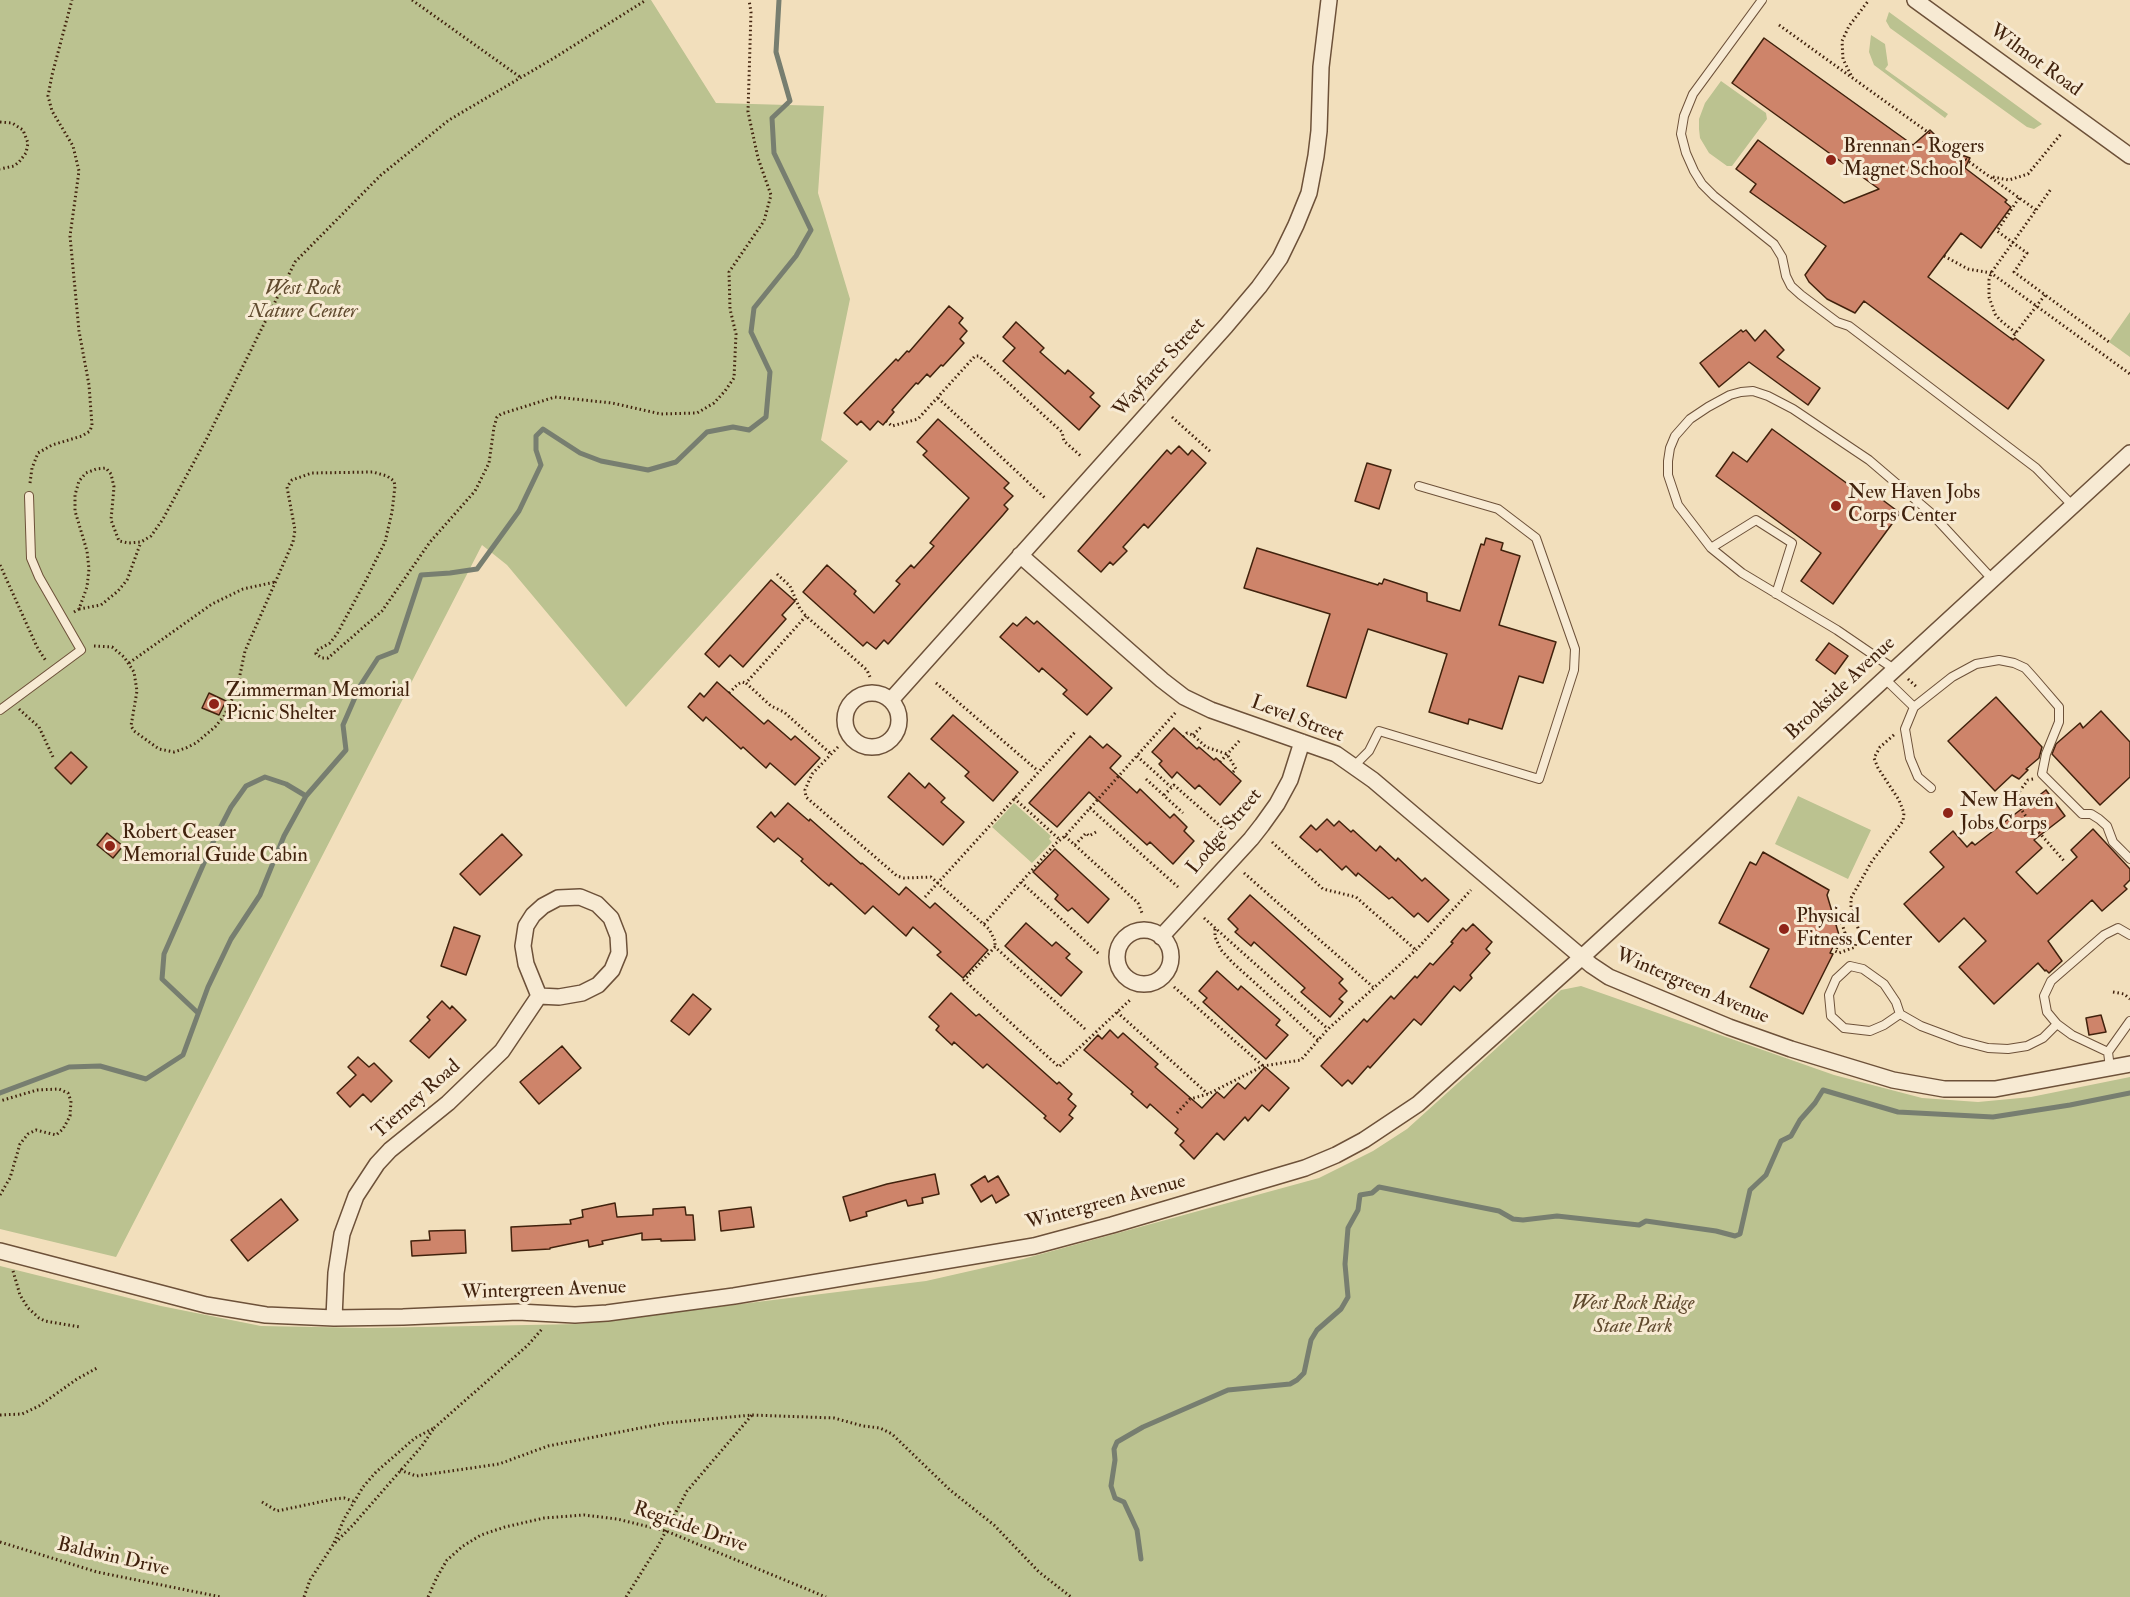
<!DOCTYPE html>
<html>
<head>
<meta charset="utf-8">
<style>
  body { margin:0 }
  canvas { display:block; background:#f2dfbc }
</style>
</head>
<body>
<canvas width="2130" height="1597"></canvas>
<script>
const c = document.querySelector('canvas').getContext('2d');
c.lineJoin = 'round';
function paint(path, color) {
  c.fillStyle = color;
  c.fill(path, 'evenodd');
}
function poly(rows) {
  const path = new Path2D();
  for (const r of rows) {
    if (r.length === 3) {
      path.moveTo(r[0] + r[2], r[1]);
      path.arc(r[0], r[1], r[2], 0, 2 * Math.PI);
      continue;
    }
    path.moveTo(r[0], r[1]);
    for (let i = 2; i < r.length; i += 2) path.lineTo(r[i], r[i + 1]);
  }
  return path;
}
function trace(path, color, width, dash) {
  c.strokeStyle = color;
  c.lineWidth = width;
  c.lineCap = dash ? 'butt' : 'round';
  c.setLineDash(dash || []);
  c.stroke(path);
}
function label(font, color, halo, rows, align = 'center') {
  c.font = font + ' "IM FELL Double Pica",serif';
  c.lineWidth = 6;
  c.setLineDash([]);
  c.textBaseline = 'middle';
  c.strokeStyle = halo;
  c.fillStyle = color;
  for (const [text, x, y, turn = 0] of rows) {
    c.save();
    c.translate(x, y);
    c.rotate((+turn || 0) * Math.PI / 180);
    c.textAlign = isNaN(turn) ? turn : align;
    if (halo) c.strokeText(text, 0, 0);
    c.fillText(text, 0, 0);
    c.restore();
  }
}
paint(poly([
  [0,0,651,0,716,103,824,106,818,193,850,299,821,440,848,461,626,707,507,565,482,545,116,1257,0,1229],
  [1889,12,2042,124,2034,129,2027,127,1890,28,1886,21],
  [1871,35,1885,44,1888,65,1885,69,1948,114,1945,118,1874,65,1869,52],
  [1721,81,1766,113,1767,119,1732,166,1727,166,1709,153,1700,138,1699,129,1699,119,1705,103],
  [2130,312,2130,357,2109,342],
  [1798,796,1871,830,1848,879,1775,844],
  [1014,803,1051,836,1049,839,1052,842,1032,863,992,827],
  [1581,986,1834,1075,1922,1098,1978,1102,2031,1097,2130,1077,2130,1597,0,1597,0,1266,161,1306,261,1326,368,1328,580,1324,926,1281,1023,1259,1319,1178,1373,1151,1407,1129,1561,990]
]), '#bbc290');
trace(poly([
  [198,1013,162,979,164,954,215,838,231,807,246,786,265,777,286,784,306,796],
  [0,1093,69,1067,100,1066,146,1079,183,1055,208,987,231,939,260,895,284,836,306,796,346,750,343,725,360,686,378,658,396,651,421,575,450,573,477,569,519,511,541,465,536,450,536,436,543,429,580,453,601,461,648,470,676,462,707,432,733,427,749,430,766,417,770,372,751,332,754,308,796,256,811,230,774,153,772,118,790,101,776,52,779,0],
  [1141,1559,1137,1530,1124,1502,1115,1498,1111,1486,1115,1460,1114,1449,1117,1442,1143,1427,1228,1390,1290,1384,1297,1380,1304,1373,1311,1340,1317,1330,1341,1309,1348,1297,1345,1264,1348,1228,1358,1210,1360,1195,1372,1193,1379,1187,1499,1211,1513,1219,1523,1220,1557,1216,1639,1225,1646,1221,1716,1231,1735,1236,1740,1234,1750,1190,1766,1175,1781,1141,1791,1136,1800,1120,1815,1103,1823,1090,1898,1112,1993,1117,2070,1105,2130,1093]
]), '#777e70', 5);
const building = poly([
  [1764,38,1913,145,1930,130,1941,141,1959,154,1970,158,1965,168,2007,200,2005,202,2011,207,1981,248,1961,233,1928,277,2013,340,2015,338,2044,360,2008,409,1864,301,1855,313,1827,299,1809,282,1805,275,1826,246,1750,192,1756,184,1736,169,1758,140,1844,203,1879,189,1732,83,1764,38],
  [949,306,963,318,959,323,967,331,960,339,964,343,943,366,941,365,930,377,927,374,918,384,916,383,892,410,894,412,883,425,878,421,870,430,861,421,857,425,844,413,896,359,898,361,907,351,909,352,949,306],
  [1016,322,1044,348,1040,352,1065,374,1068,370,1094,393,1090,397,1100,406,1079,430,1003,361,1015,348,1003,337,1016,322],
  [1741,330,1743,332,1746,330,1755,341,1765,330,1784,350,1777,357,1820,388,1808,405,1749,362,1719,387,1700,363,1741,330],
  [938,419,1009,483,1004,488,1013,496,1004,505,1008,509,1003,515,888,644,884,640,876,649,867,642,863,646,803,592,827,565,856,591,854,594,874,613,900,584,896,581,911,565,914,568,934,546,930,543,969,498,923,455,927,451,917,442,938,419],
  [1772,429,1863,495,1868,489,1900,513,1833,604,1801,581,1821,553,1716,476,1733,452,1747,462,1772,429],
  [1179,446,1188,455,1192,450,1206,463,1148,528,1144,524,1123,547,1127,551,1113,565,1110,562,1101,572,1078,551,1167,450,1171,454,1179,446],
  [1367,463,1391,470,1379,509,1355,501,1367,463],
  [1486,538,1503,543,1501,550,1520,556,1499,625,1556,642,1543,683,1519,676,1502,729,1469,719,1468,724,1429,712,1447,654,1368,629,1346,698,1307,686,1330,614,1244,588,1257,548,1378,585,1379,583,1382,584,1384,579,1427,593,1427,601,1460,611,1481,544,1484,545,1486,538],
  [771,580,795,601,782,615,786,619,743,667,730,655,719,667,705,654,771,580],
  [1026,617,1034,624,1037,621,1112,688,1087,715,1063,694,1067,690,1042,668,1039,672,1000,637,1013,623,1017,626,1026,617],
  [1829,643,1848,656,1835,674,1816,660,1829,643],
  [717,682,764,724,768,720,791,740,795,736,820,758,795,785,770,763,766,768,743,747,741,749,706,717,703,721,688,707,700,693,704,697,717,682],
  [209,693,226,701,219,715,202,708,209,693],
  [1996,697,2042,747,2039,758,2026,769,2028,770,2019,779,2012,775,1995,791,1948,741,1996,697],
  [2101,711,2130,742,2130,777,2100,805,2052,754,2056,744,2080,723,2083,728,2101,711],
  [953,715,1018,772,993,801,965,776,969,772,931,739,953,715],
  [1174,728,1197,749,1199,747,1214,760,1216,758,1241,781,1220,805,1199,785,1195,789,1177,772,1172,778,1159,764,1162,761,1152,752,1174,728],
  [1090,736,1103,748,1107,744,1121,756,1110,768,1137,793,1140,789,1170,818,1174,814,1187,827,1184,831,1194,841,1173,864,1150,842,1147,845,1089,792,1057,827,1029,803,1090,736],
  [71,752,87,767,71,784,55,768,71,752],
  [909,773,925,788,929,783,945,798,941,802,964,822,943,845,888,797,909,773],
  [2046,790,2065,816,2034,840,2042,848,2016,872,2037,894,2077,857,2071,850,2093,829,2130,869,2130,880,2124,886,2127,889,2102,911,2092,900,2048,941,2062,961,2049,973,2046,970,2045,971,2038,963,1994,1004,1959,967,1986,941,1964,918,1939,942,1904,904,1944,867,1930,852,1953,831,1967,847,1972,842,1975,845,2046,790],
  [788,803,809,821,810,819,861,864,862,863,899,895,906,887,930,908,935,903,988,950,963,978,937,955,941,952,913,927,906,936,873,906,865,914,831,883,829,886,822,880,801,861,803,859,778,838,774,842,757,827,771,812,775,817,788,803],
  [1327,819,1334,826,1339,821,1351,832,1353,830,1376,851,1380,846,1396,861,1398,858,1422,881,1425,878,1449,900,1428,922,1418,913,1414,917,1392,897,1389,899,1358,873,1356,876,1346,866,1342,870,1320,849,1317,852,1300,837,1311,825,1316,830,1327,819],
  [107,833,123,846,113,858,97,845,107,833],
  [502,834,522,855,480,895,460,874,502,834],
  [1055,849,1109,899,1088,923,1072,908,1068,911,1055,899,1058,895,1033,872,1055,849],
  [1763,852,1829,890,1827,895,1839,935,1830,953,1833,954,1803,1014,1750,987,1769,949,1719,923,1750,862,1756,865,1763,852],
  [1250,895,1343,979,1339,983,1347,991,1339,999,1343,1002,1330,1017,1301,992,1305,988,1254,942,1251,946,1235,932,1238,929,1228,919,1250,895],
  [1026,923,1052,946,1056,942,1070,954,1066,958,1082,972,1061,996,1005,946,1026,923],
  [1473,924,1492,942,1486,949,1490,953,1470,975,1472,978,1460,991,1454,986,1421,1025,1414,1019,1370,1068,1368,1066,1352,1084,1348,1080,1342,1086,1321,1066,1364,1019,1367,1022,1391,996,1394,999,1415,976,1417,978,1430,963,1433,965,1453,943,1451,942,1463,928,1466,931,1473,924],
  [454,927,480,936,466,975,441,966,454,927],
  [1217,971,1238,990,1241,986,1280,1020,1276,1025,1288,1035,1266,1059,1203,1002,1207,998,1199,991,1217,971],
  [951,993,976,1016,979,1014,1057,1084,1059,1082,1072,1094,1068,1099,1076,1106,1069,1115,1073,1118,1060,1132,1044,1118,1046,1116,987,1064,983,1068,954,1042,952,1045,936,1030,939,1026,929,1017,951,993],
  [693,994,711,1009,689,1035,671,1021,693,994],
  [442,1001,450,1009,452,1006,466,1020,429,1058,410,1041,430,1020,427,1017,442,1001],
  [2101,1015,2106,1032,2089,1035,2086,1018,2101,1015],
  [1110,1030,1118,1038,1123,1033,1158,1064,1155,1067,1202,1108,1217,1092,1224,1098,1238,1083,1245,1089,1265,1067,1289,1088,1269,1111,1262,1105,1248,1121,1245,1117,1224,1140,1217,1133,1194,1159,1180,1145,1184,1141,1175,1133,1178,1129,1150,1104,1147,1108,1131,1094,1133,1092,1084,1050,1098,1035,1102,1039,1110,1030],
  [562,1046,581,1068,539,1104,520,1082,562,1046],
  [358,1057,369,1067,374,1063,392,1081,371,1102,363,1094,350,1107,337,1093,356,1075,348,1067,358,1057],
  [935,1174,939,1194,922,1198,923,1203,908,1206,906,1200,866,1212,867,1216,850,1221,843,1197,887,1184,935,1174],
  [985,1176,988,1182,998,1176,1009,1195,996,1203,992,1195,981,1202,971,1185,985,1176],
  [281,1199,298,1220,248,1261,231,1240,281,1199],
  [615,1203,617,1217,653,1215,653,1209,685,1207,686,1215,693,1215,695,1240,661,1241,661,1239,642,1240,642,1233,602,1241,603,1244,589,1247,588,1240,550,1248,550,1249,512,1251,511,1227,571,1224,570,1220,583,1217,582,1210,615,1203],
  [751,1207,754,1227,721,1231,719,1211,751,1207],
  [465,1230,466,1253,412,1256,411,1241,430,1240,429,1231,465,1230]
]);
paint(building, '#ce846a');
trace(building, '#41220d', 1.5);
const service = poly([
  [1762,0,1693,94,1684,116,1681,134,1686,153,1694,171,1702,184,1714,196,1774,244,1782,257,1786,276,1791,286,1801,295,1837,322,1849,326,2036,468,2073,506],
  [1711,548,1756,520,1792,543,1776,594],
  [1894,669,1837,630,1742,573,1711,548,1678,505,1668,475,1668,461,1670,448,1675,436,1690,419,1708,407,1730,395,1741,392,1753,391,1768,396,1793,409,1869,460,1931,513,1993,580],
  [1884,678,1914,707],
  [0,710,81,650,39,577,31,558,29,496],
  [1353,767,1369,751,1379,731,1539,779,1574,670,1575,649,1536,538,1498,509,1419,486],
  [1931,788,1918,777,1910,758,1905,729,1914,707,1952,677,1976,664,1999,660,2014,663,2025,668,2034,678,2059,707,2059,722,2046,754,2042,774,2082,814,2091,814,2099,819,2107,826,2113,842,2130,859],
  [1900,1014,1884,1025,1870,1031,1844,1028,1831,1016,1829,995,1836,979,1850,966,1863,969,1884,984,1896,1002,1900,1014,1921,1026,1961,1041,1988,1048,2008,1049,2027,1046,2043,1038,2057,1024],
  [2108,1052,2072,1035,2057,1024,2047,1012,2044,996,2051,981,2104,935,2118,928,2130,935],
  [2110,1068,2108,1052,2130,1021]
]);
const minor = poly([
  [1915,0,2130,156],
  [1020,555,1162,680,1184,697,1211,710,1336,754,1373,780,1591,965,1609,977,1729,1027,1791,1049,1893,1080,1944,1089,1995,1089,2130,1064],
  [872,720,27],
  [891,700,1226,326,1259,287,1280,258,1296,225,1309,193,1316,156,1319,131,1321,67,1329,0],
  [1144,957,27],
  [1161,937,1251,839,1262,825,1277,804,1290,780,1302,742],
  [0,1251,206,1305,266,1315,334,1318,403,1317,518,1312,575,1315,607,1313,734,1296,1034,1246,1112,1225,1305,1168,1336,1155,1364,1140,1418,1104,1582,957,2130,453],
  [334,1318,336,1273,342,1234,356,1196,377,1164,390,1150,448,1103,502,1051,539,996,559,997,582,993,598,985,612,970,619,953,618,936,611,918,597,904,580,897,558,898,543,906,533,915,526,926,523,946,526,964,539,996]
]);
trace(service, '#6d5139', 10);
trace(minor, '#6d5139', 18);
trace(poly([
  [412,0,520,77],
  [1779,25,2036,210],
  [1851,75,1843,59,1842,41,1849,26,1869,0],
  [0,122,12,123,23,130,28,143,26,153,19,162,14,166,0,169],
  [1993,177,2009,180,2028,174,2061,134],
  [2019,198,1997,231,2027,253,2014,272,2109,342],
  [1944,256,1968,269,1991,273,2130,374],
  [2016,333,2000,320,1995,314,1989,297,1989,280,1991,273,2051,189],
  [2011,339,2045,295],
  [938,398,1045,498],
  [1172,417,1212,453],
  [886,421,892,426,918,419,975,356,979,356,1062,432,1064,441,1082,457],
  [30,483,32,468,38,453,52,445,82,436,90,431,92,425,89,385,79,331,70,236,79,171,73,146,52,111,48,96,52,75,72,0],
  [0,565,37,647,46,661],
  [777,574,790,586,800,609,806,616,867,670,870,677],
  [79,609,101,605,118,591,127,580,141,542],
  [74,612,79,609,87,587,89,569,87,551,75,511,75,495,79,481,86,473,96,469,106,468,111,474,114,487,111,520,119,541,128,543,141,542,151,536,163,519,207,438,295,262,381,175,449,120,554,58,646,0],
  [806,616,746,683,771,706,784,712,831,754],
  [94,646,112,647,124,657,134,672,137,691,131,726,134,731,159,749,174,752,186,748,196,743,215,727,224,716,237,689,245,651,293,542,295,530,287,487,292,480,312,473,373,472,387,476,394,481,395,486,392,512,385,542,365,582,337,634,330,643,316,651,316,654,322,658,328,658,382,611,430,542,475,491,489,463,494,427,497,417,501,414,555,397,612,403,661,414,697,413,714,403,725,391,734,378,736,334,730,309,729,272,764,221,771,195,758,158,748,112,751,12,749,0],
  [129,663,212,604,243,589,275,582],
  [1908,679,1918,688],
  [936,683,1038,771],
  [729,693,738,684,742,682,746,683],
  [19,709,39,727,53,757],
  [1193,735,1202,726],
  [1183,737,1187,733,1193,735,1206,747,1227,754,1236,769,1232,773],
  [838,747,812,774,805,790,806,797,897,876,904,878,931,877,989,929,995,941,995,947],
  [1137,756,1171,787],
  [1220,762,1240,740],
  [1146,779,1183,813],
  [2033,779,2028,780,2019,792,2017,800,2019,806,2029,821,2065,862],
  [1164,795,1174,785,1227,832],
  [1014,798,1059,839],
  [1090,808,1178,887],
  [1065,836,1138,903,1142,913],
  [1272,842,1323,889,1356,897,1416,950],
  [1075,845,1086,833,1089,836,1096,832],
  [1244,873,1373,987],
  [1021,882,1099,954],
  [925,897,1076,731],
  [1836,906,1845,933,1835,951,1839,953,1855,947,1859,931,1851,907,1851,898,1872,861,1903,821,1904,813,1899,800,1878,768,1874,758,1880,747,1895,734],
  [1204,918,1328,1029],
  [984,924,1055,844,1065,836,1176,712],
  [1215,929,1215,937,1221,950,1232,962,1318,1040],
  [1174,987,1263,1066],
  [2113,992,2124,994,2130,999],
  [1117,1012,1208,1094],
  [1085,1029,995,947,964,980,1059,1067,1131,999],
  [1177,1113,1190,1099,1208,1094,1263,1066,1301,1060,1328,1029,1416,950,1471,890],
  [0,1195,10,1178,20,1144,28,1134,36,1130,56,1135,63,1129,70,1116,71,1101,68,1093,59,1089,37,1090,0,1101],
  [13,1271,20,1295,28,1308,39,1318,45,1321,80,1327],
  [0,1415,22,1414,39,1406,77,1379,97,1368],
  [434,1428,528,1345,542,1329],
  [400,1470,416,1476,499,1464,548,1446,666,1423,752,1415,834,1418,863,1426,880,1428,892,1434,950,1490,994,1525,1039,1572,1071,1597],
  [262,1502,277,1511,334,1499,344,1498,353,1501],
  [0,1542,97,1572,221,1597],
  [304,1597,310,1580,333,1545,353,1525,422,1446,434,1428,415,1438,376,1472,363,1487,344,1519,333,1545],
  [428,1597,437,1577,447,1560,463,1546,481,1535,505,1527,544,1518,584,1515,617,1519,666,1531,826,1597],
  [626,1597,658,1546,687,1491,752,1415]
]), '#41220d', 3, [1.5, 3]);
trace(service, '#f7ead3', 8);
trace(minor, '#f7ead3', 15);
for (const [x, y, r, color] of [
  [1831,160,6,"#8f2418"],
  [1836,506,6,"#8f2418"],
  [214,704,6,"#8f2418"],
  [1948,813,6,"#8f2418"],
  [110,846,6,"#8f2418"],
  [1784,929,6,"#8f2418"]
]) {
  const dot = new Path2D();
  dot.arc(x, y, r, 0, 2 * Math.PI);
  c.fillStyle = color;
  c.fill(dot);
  trace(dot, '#f7ead3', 2);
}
label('20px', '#41220d', '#f7ead3', [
  ["Wilmot Road",2035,61,36],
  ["Wayfarer Street",1160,368,-48],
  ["Brookside Avenue",1841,689,-43],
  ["Level Street",1297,720,21],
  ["Lodge Street",1225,832,-50],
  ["Wintergreen Avenue",1692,987,23],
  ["Tierney Road",417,1100,-41],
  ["Wintergreen Avenue",1106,1203,-15],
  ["Wintergreen Avenue",544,1291,-2],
  ["Regicide Drive",690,1528,19],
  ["Baldwin Drive",113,1558,13]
]);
label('20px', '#41220d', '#f7ead3', [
  ["Brennan - Rogers",1843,148],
  ["Magnet School",1843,171],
  ["New Haven Jobs",1848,494],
  ["Corps Center",1848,517],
  ["Zimmerman Memorial",226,692],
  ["Picnic Shelter",226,715],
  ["New Haven",1960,802],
  ["Jobs Corps",1960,825],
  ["Robert Ceaser",122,834],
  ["Memorial Guide Cabin",122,857],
  ["Physical",1796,918],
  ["Fitness Center",1796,941]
], 'left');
label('italic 20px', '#604a2e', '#f7ead3', [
  ["West Rock",303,290],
  ["Nature Center",303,313],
  ["West Rock Ridge",1633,1305],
  ["State Park",1633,1328]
]);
</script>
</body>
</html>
